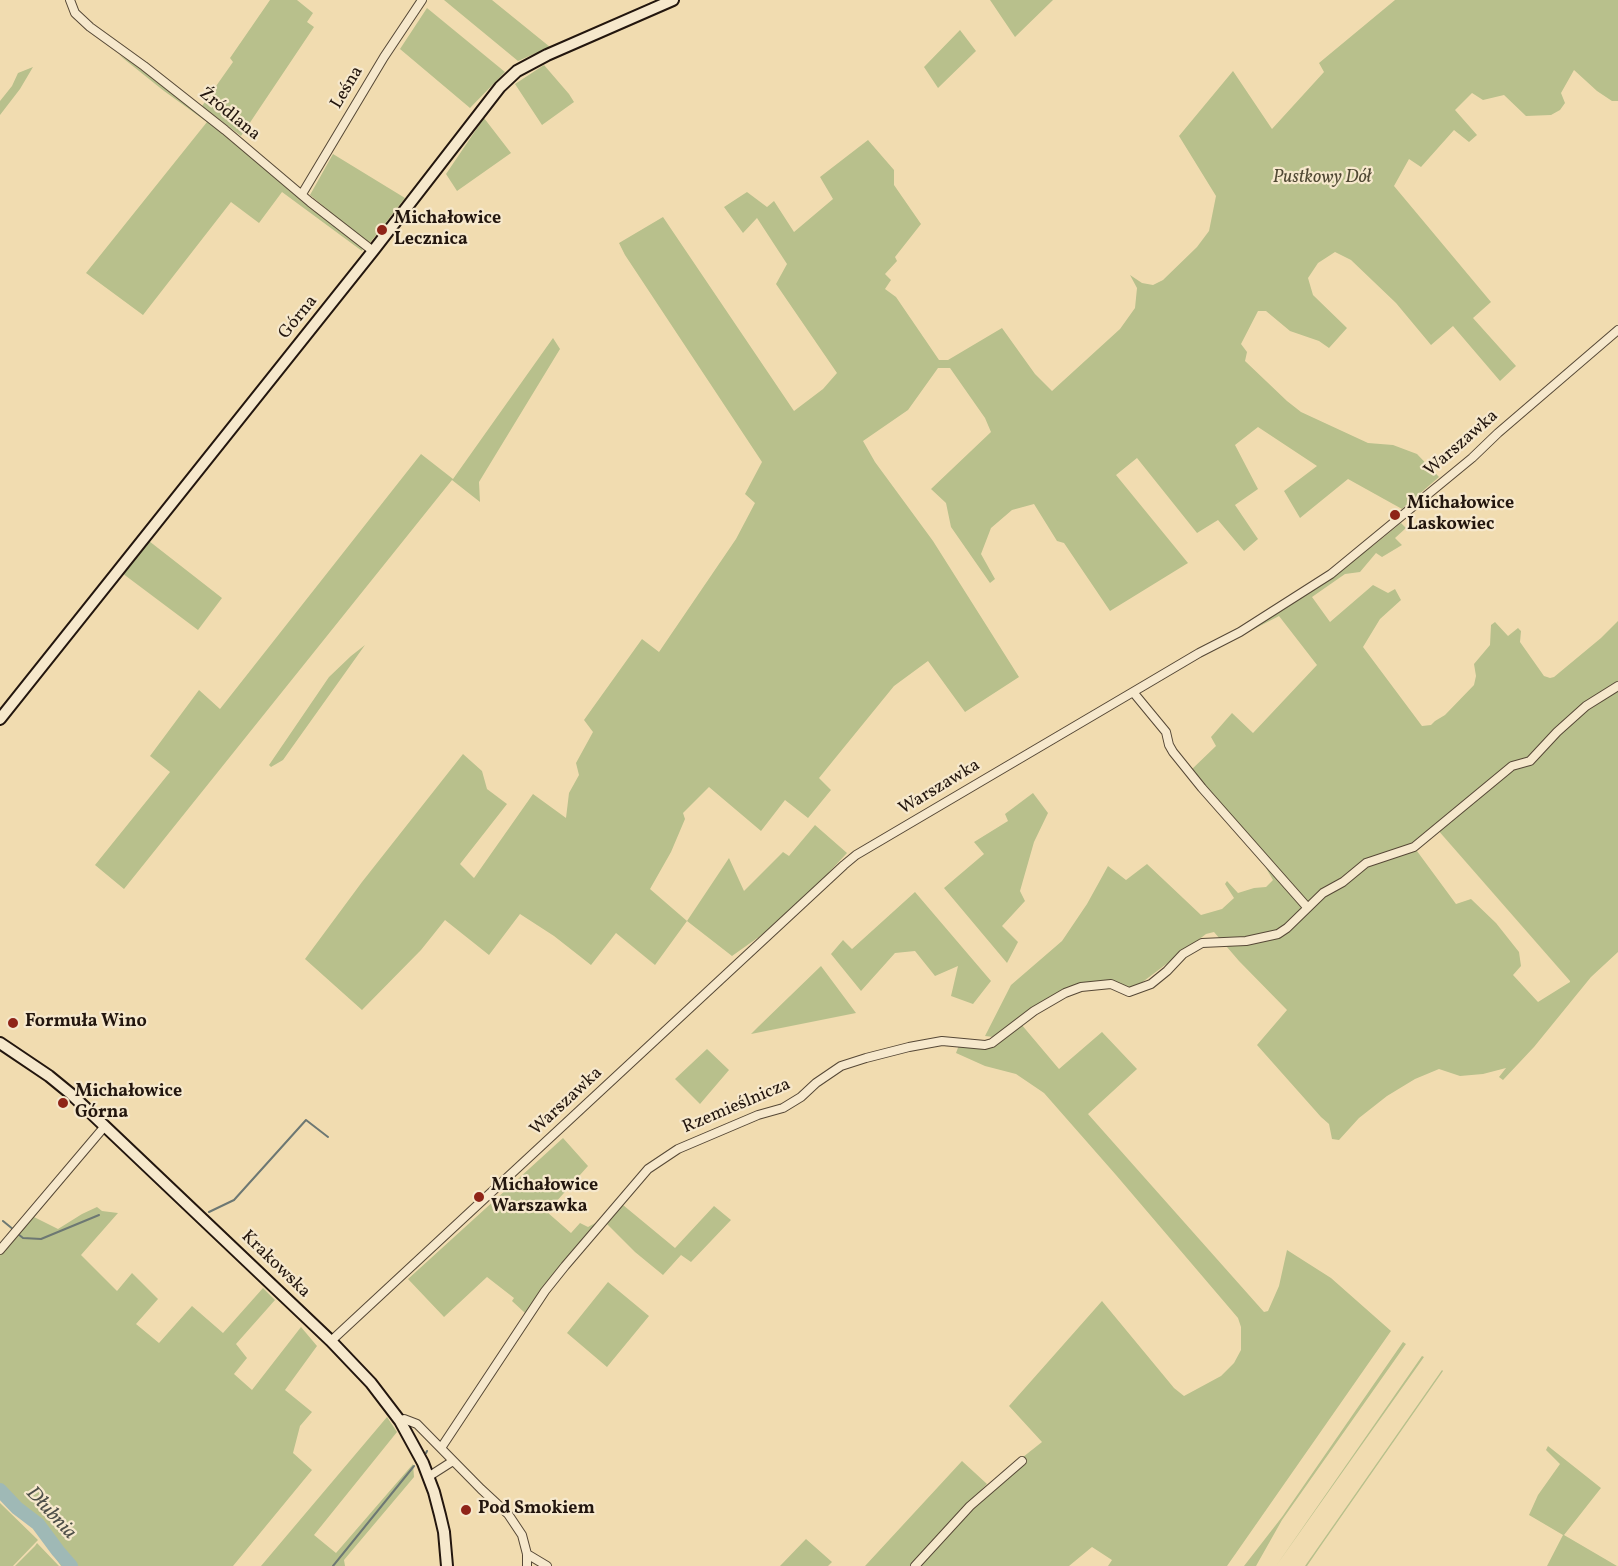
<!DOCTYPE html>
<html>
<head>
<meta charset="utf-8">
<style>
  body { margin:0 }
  canvas { display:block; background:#f1dcb0 }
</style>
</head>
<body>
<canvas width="1618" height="1566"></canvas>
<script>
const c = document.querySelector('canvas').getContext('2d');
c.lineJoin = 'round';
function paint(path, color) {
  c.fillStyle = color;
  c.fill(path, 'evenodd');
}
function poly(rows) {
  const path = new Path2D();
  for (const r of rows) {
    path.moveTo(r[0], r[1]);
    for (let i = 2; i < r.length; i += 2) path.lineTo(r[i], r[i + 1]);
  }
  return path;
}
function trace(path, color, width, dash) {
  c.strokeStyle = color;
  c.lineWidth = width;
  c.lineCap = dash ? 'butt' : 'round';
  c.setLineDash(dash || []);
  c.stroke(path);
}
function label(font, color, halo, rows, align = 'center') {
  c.font = font + ' Vollkorn,serif';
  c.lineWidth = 4.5;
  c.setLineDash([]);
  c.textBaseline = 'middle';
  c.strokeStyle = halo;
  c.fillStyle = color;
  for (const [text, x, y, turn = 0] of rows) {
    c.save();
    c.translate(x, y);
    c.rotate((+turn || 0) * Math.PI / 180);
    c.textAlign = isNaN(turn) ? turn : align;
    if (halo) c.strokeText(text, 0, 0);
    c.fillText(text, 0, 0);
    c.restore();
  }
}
paint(poly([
  [270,0,297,0,313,13,307,22,314,27,241,136,202,106,233,62,230,58],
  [444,0,492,0,550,47,518,61],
  [990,0,1053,0,1015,37],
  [1395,0,1618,0,1618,101,1612,101,1597,91,1574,70,1561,93,1565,103,1560,110,1551,115,1526,116,1504,95,1483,100,1472,93,1455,110,1477,135,1469,142,1454,130,1421,167,1409,159,1394,186,1491,302,1473,318,1516,366,1500,381,1453,326,1431,345,1396,303,1351,260,1335,252,1318,263,1308,278,1313,295,1347,328,1329,348,1319,341,1290,331,1266,311,1258,311,1241,344,1247,352,1245,361,1287,401,1301,412,1368,443,1393,445,1417,454,1439,477,1402,509,1348,479,1300,518,1284,491,1317,466,1258,427,1235,445,1258,489,1235,505,1258,539,1244,551,1218,520,1197,533,1137,458,1116,475,1188,563,1110,611,1064,543,1057,541,1034,504,1012,510,991,528,981,554,995,579,990,583,951,527,946,503,931,489,991,432,985,418,950,368,938,368,908,410,863,441,875,462,933,541,1019,677,965,712,928,661,894,686,819,778,831,790,808,818,785,800,761,831,709,787,683,813,685,819,671,852,650,889,687,921,729,858,744,891,783,852,789,856,815,825,847,853,820,882,770,929,732,956,687,921,655,965,616,933,591,965,554,936,520,914,489,955,445,920,421,950,362,1010,305,959,362,882,463,754,482,771,487,789,507,804,460,864,474,878,533,794,566,818,569,793,579,775,576,763,593,732,584,720,642,639,659,652,736,539,755,503,745,494,762,462,625,255,619,243,663,217,794,411,823,389,837,373,776,284,787,264,757,218,743,233,724,207,747,192,767,207,774,201,794,232,833,199,820,177,868,140,894,170,894,185,921,224,895,257,897,261,885,274,891,280,885,289,896,297,939,360,948,360,1002,328,1035,374,1052,391,1120,329,1135,308,1137,288,1130,275,1142,283,1153,285,1163,280,1197,247,1209,231,1216,196,1179,136,1233,71,1272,129,1324,72,1319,63],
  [427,8,505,72,470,108,400,49],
  [960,30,976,51,938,88,924,67],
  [119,55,144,69,363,248,362,251,282,192,259,223,231,202,143,315,86,273,207,122,164,91],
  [544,65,569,94,574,102,542,125,515,84],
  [33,67,20,89,0,115,0,101,12,86,18,73],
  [484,118,511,153,457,191,446,174],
  [333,154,405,198,369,244,310,195],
  [553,338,560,349,479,482,480,502,452,480,124,889,95,865,170,772,150,756,199,690,220,709,421,454,453,479],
  [1401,523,1406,528,1395,538,1402,545,1382,557,1376,553,1360,572,1345,574,1312,597,1330,622,1373,585,1388,593,1395,589,1401,600,1380,619,1363,647,1422,726,1431,725,1435,721,1445,715,1474,685,1476,676,1474,664,1490,645,1491,625,1495,622,1508,636,1518,628,1521,631,1520,642,1544,676,1550,678,1554,677,1601,638,1618,621,1618,952,1591,977,1534,1047,1503,1080,1499,1077,1506,1068,1483,1074,1460,1076,1439,1069,1415,1079,1387,1096,1359,1118,1339,1140,1332,1139,1329,1124,1321,1117,1257,1045,1287,1010,1239,961,1214,932,1206,934,1132,990,1112,981,1079,983,1022,1016,993,1037,985,1036,1011,985,1062,941,1087,904,1108,866,1126,880,1147,864,1201,915,1222,909,1234,898,1225,884,1227,881,1238,893,1254,888,1266,887,1273,880,1266,868,1268,861,1190,771,1216,746,1211,737,1232,713,1253,733,1317,665,1279,616,1231,641,1310,591,1374,545],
  [1437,829,1570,981,1570,982,1538,1002,1513,975,1521,966,1519,952,1496,923,1471,899,1456,904,1414,847],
  [149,541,222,598,198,630,122,573],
  [365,645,283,760,271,767,269,765,329,677,351,656],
  [1033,793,1048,813,1034,842,1020,891,1025,901,1002,926,1018,942,1007,963,944,888,984,854,974,842,1008,821,1005,814],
  [915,892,991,981,973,1004,951,996,958,966,935,976,915,951,895,953,861,991,831,954,843,940,852,949],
  [821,966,856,1013,751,1034,759,1026],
  [1021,1024,1059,1069,1102,1032,1137,1069,1088,1114,1264,1312,1268,1311,1279,1286,1287,1250,1331,1278,1391,1331,1227,1566,1108,1566,1112,1560,1092,1547,1069,1566,919,1566,971,1509,1026,1462,1023,1457,1042,1442,1009,1406,1102,1301,1174,1388,1184,1396,1221,1376,1234,1363,1241,1350,1241,1327,1238,1318,1116,1175,1044,1093,1016,1074,985,1066,956,1053,959,1045,985,1047],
  [707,1049,729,1070,700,1104,675,1079],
  [563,1138,588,1166,547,1212,571,1233,580,1223,588,1227,601,1220,561,1267,525,1313,512,1301,514,1298,487,1277,444,1317,408,1279],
  [623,1205,675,1248,714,1206,731,1220,691,1262,681,1255,663,1275,635,1252,607,1224],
  [97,1207,102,1211,118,1213,81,1255,117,1291,132,1273,158,1299,136,1324,159,1343,192,1306,223,1333,263,1288,275,1300,236,1344,247,1358,234,1374,252,1390,301,1327,317,1346,285,1390,312,1412,300,1426,293,1453,312,1470,233,1566,61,1566,47,1545,28,1522,0,1498,0,1255,32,1216,58,1229,82,1214],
  [608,1282,649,1316,607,1367,567,1333],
  [1403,1342,1406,1344,1282,1520,1256,1566,1244,1566,1282,1517],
  [1422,1356,1424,1357,1276,1566],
  [1442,1370,1443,1371,1320,1547,1307,1566,1305,1566],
  [387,1417,397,1432,314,1535,336,1553,413,1464,414,1477,344,1560,345,1566,261,1566],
  [1548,1446,1601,1488,1564,1535,1617,1566,1547,1566,1563,1535,1529,1515,1538,1495,1560,1464,1546,1450],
  [962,1461,987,1484,912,1566,865,1566],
  [0,1503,38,1540,13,1566,0,1566],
  [806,1539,832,1562,828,1566,780,1566],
  [37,1543,59,1566,15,1566,35,1546]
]), '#b8c08c');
trace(poly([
  [209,1212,234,1200,306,1120,328,1137],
  [3,1221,14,1230],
  [18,1234,23,1238,41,1239,99,1215],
  [426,1453,427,1451],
  [333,1566,414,1466]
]), '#6d7873', 2);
trace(poly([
  [0,1490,17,1508,38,1524,58,1551,71,1566]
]), '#9fb9b6', 14);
const street = poly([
  [70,0,75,13,90,27,144,66,225,130,310,202,373,251],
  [302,194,384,57,422,0],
  [1133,692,1166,732,1169,745,1173,752,1202,788,1307,907],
  [0,1250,105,1126],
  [331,1341,844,865,856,855,1133,692,1199,653,1240,632,1331,574,1472,458,1498,433,1618,330],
  [400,1421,404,1419,417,1424,481,1489,508,1514,522,1535,527,1554,527,1566],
  [441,1448,545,1291,565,1266,648,1169,678,1149,758,1115,783,1108,801,1097,816,1083,841,1066,866,1058,909,1047,942,1041,985,1045,992,1043,1034,1011,1065,993,1081,987,1111,984,1129,992,1151,984,1167,971,1183,954,1202,943,1246,941,1278,934,1287,928,1323,893,1343,882,1366,863,1414,847,1512,766,1530,761,1557,732,1586,706,1618,686],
  [428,1477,453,1461],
  [527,1554,547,1566],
  [915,1566,970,1506,1022,1461]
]);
const secondary = poly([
  [0,719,373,251,500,87,517,71,547,55,673,0],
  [0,1043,49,1076,71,1094,331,1341,371,1383,400,1421,423,1463,434,1492,440,1515,444,1532,447,1566]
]);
trace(street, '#564836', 10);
trace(secondary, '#23160e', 14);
trace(street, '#f6e8cc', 8);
trace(secondary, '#f6e8cc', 10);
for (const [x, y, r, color] of [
  [382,230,6,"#8f2418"],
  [1395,515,6,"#8f2418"],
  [13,1023,6,"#8f2418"],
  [63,1103,6,"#8f2418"],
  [479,1197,6,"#8f2418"],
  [466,1510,6,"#8f2418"]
]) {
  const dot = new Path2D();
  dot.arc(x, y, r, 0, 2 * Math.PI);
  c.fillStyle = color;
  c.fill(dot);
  trace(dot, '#f6e8cc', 2);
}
label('18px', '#23160e', '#f6e8cc', [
  ["Leśna",348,88,-59],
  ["Źródlana",229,115,39],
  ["Górna",299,318,-51],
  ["Warszawka",1462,444,-41],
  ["Warszawka",940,788,-31],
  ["Warszawka",567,1102,-43],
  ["Rzemieślnicza",737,1107,-23],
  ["Krakowska",275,1265,44]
]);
label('italic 18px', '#504934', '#f6e8cc', [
  ["Pustkowy Dół",1322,179]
]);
label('bold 18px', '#23160e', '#f6e8cc', [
  ["Michałowice",394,220],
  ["Lecznica",394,241],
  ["Michałowice",1407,505],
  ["Laskowiec",1407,526],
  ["Formuła Wino",25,1023],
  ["Michałowice",75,1093],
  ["Górna",75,1114],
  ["Michałowice",491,1187],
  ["Warszawka",491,1208],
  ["Pod Smokiem",478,1510]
], 'left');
label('italic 20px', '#4e4f49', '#f6e8cc', [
  ["Dłubnia",50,1514,47]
]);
</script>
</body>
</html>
